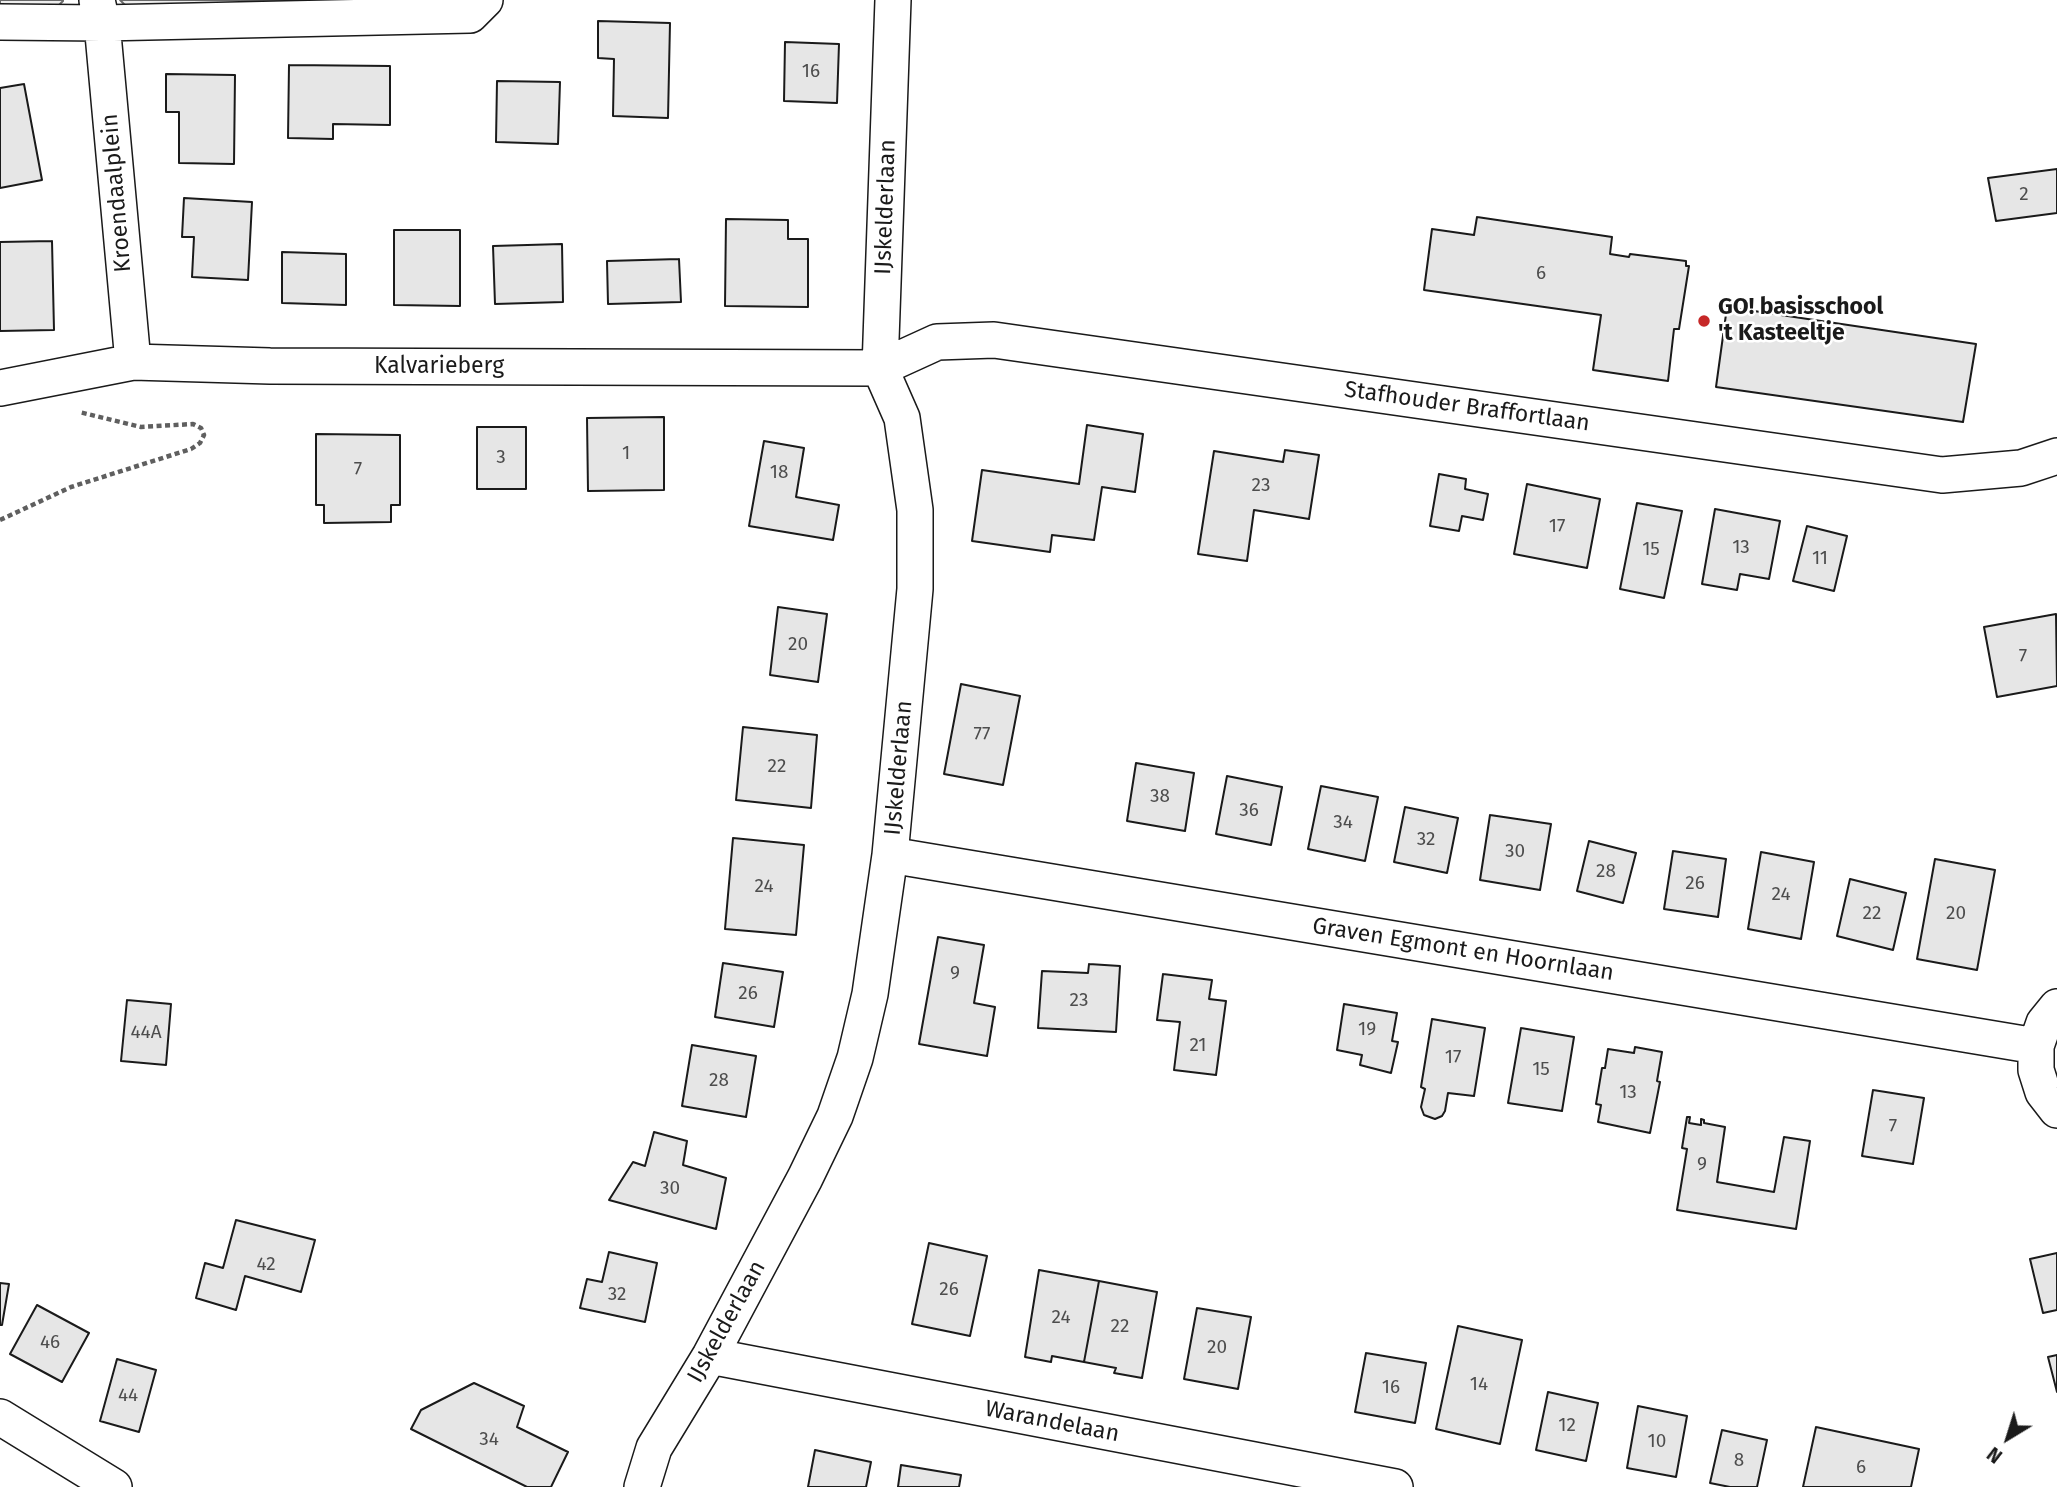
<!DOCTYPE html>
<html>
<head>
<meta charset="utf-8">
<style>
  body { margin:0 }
  #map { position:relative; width:2057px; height:1487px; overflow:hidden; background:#fff; font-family:"Fira Sans",sans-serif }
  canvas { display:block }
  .north { position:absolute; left:1973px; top:1403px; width:70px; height:70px; -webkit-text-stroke:5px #fff; paint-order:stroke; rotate:218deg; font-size:19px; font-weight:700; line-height:28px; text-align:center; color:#1a1a1a }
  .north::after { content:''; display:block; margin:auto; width:24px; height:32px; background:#1a1a1a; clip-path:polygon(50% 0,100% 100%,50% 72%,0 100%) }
</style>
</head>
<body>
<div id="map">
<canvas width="2057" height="1487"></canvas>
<div class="north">N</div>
</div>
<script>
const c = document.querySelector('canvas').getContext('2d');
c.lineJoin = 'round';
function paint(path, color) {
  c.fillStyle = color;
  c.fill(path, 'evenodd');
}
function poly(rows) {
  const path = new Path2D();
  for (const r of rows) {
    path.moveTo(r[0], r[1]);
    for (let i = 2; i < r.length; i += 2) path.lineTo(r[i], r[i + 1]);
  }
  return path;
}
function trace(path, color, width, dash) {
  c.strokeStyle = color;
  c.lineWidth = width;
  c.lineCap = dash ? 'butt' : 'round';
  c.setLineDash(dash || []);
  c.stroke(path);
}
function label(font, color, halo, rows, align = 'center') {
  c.font = font + ' "Fira Sans",sans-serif';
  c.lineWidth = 5;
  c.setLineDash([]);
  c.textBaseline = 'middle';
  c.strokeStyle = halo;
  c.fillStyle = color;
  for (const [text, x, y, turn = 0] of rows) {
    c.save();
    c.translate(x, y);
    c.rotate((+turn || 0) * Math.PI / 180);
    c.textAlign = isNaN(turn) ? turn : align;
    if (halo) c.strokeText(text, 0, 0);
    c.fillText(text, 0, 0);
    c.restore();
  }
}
const built = poly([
  [0,0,63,0,63,1,58,6,0,6,0,0],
  [120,0,450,0,127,7,120,0]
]);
paint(built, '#ededed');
trace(built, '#6a6a6a', 2);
const building = poly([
  [598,21,670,23,668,118,613,116,614,59,598,58,598,21],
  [785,42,839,44,837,103,784,101,785,42],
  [289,65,390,66,390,125,333,124,333,139,288,138,289,65],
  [166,74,235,75,234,164,179,163,179,112,166,112,166,74],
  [497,81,560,82,558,144,496,142,497,81],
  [24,84,42,180,0,188,0,88,24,84],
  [2057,169,2057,213,1996,221,1988,178,2057,169],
  [184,198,252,202,248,280,192,277,194,237,182,237,184,198],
  [1477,217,1612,237,1610,254,1629,257,1630,254,1686,261,1686,266,1689,266,1679,329,1674,329,1668,381,1593,370,1601,315,1424,290,1432,229,1474,235,1477,217],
  [726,219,788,220,788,239,808,239,808,307,725,306,726,219],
  [394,230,460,230,460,306,394,305,394,230],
  [52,241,54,330,0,331,0,242,52,241],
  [562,244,563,302,495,304,493,246,562,244],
  [282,252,346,254,346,305,282,303,282,252],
  [679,259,681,302,608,304,607,261,679,259],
  [1727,307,1976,344,1963,422,1716,387,1727,307],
  [664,417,664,490,588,491,587,418,664,417],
  [1087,425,1143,434,1135,492,1102,487,1094,540,1052,535,1050,552,972,541,982,470,1079,484,1087,425],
  [477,427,526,427,526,489,477,489,477,427],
  [316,434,400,435,400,505,391,505,391,522,324,523,324,505,316,505,316,434],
  [764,441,804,448,796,497,839,505,833,540,749,526,764,441],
  [1285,450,1319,455,1309,519,1254,510,1247,561,1198,554,1214,451,1283,462,1285,450],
  [1439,474,1466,479,1465,489,1488,494,1483,520,1462,516,1459,531,1430,526,1439,474],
  [1527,484,1600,499,1587,568,1514,554,1527,484],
  [1637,503,1682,511,1664,598,1620,589,1637,503],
  [1715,509,1780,521,1769,579,1740,574,1737,590,1702,584,1715,509],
  [1807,526,1847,536,1834,591,1793,581,1807,526],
  [778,607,827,614,818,682,770,675,778,607],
  [2056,614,2057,686,1997,697,1984,627,2056,614],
  [961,684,1020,696,1003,785,944,774,961,684],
  [743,727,817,735,811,808,736,800,743,727],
  [1136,763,1194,773,1185,831,1127,821,1136,763],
  [1227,776,1282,787,1271,845,1216,834,1227,776],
  [1321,786,1378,797,1365,861,1308,849,1321,786],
  [1405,807,1458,818,1447,873,1394,862,1405,807],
  [1490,815,1551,824,1540,890,1480,880,1490,815],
  [733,838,804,845,796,935,725,929,733,838],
  [1589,841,1636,853,1623,903,1577,891,1589,841],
  [1673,851,1726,859,1718,917,1664,909,1673,851],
  [1761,852,1814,862,1801,939,1748,929,1761,852],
  [1935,859,1995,870,1977,970,1917,959,1935,859],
  [1850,879,1906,893,1893,950,1837,936,1850,879],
  [938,937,984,945,974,1003,995,1007,987,1056,919,1044,938,937],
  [723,963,783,972,774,1027,715,1017,723,963],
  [1089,964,1120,966,1116,1032,1038,1028,1042,971,1088,973,1089,964],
  [1163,974,1212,980,1209,999,1226,1001,1216,1075,1174,1070,1180,1022,1157,1020,1163,974],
  [127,1000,171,1004,166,1065,121,1061,127,1000],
  [1344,1004,1397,1013,1392,1041,1398,1042,1391,1073,1360,1065,1362,1055,1337,1050,1344,1004],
  [1432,1019,1485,1028,1474,1096,1448,1093,1445,1111,1442,1116,1435,1119,1424,1115,1421,1107,1425,1089,1421,1087,1432,1019],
  [1521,1028,1574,1037,1562,1111,1508,1103,1521,1028],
  [692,1045,756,1056,746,1117,682,1106,692,1045],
  [1635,1047,1662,1052,1657,1081,1660,1082,1650,1133,1598,1122,1601,1105,1596,1104,1602,1068,1605,1068,1608,1049,1634,1053,1635,1047],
  [1873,1090,1924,1098,1913,1164,1862,1156,1873,1090],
  [1687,1117,1690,1117,1689,1123,1701,1125,1701,1119,1704,1120,1704,1123,1725,1127,1717,1182,1774,1192,1784,1137,1810,1141,1796,1229,1677,1210,1687,1149,1682,1148,1687,1117],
  [654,1132,687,1141,683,1165,726,1178,716,1229,609,1200,633,1162,645,1166,654,1132],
  [236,1220,315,1240,301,1292,245,1276,236,1310,196,1298,205,1263,223,1268,236,1220],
  [929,1243,987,1256,970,1336,912,1324,929,1243],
  [609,1252,657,1263,645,1322,580,1308,587,1279,602,1282,609,1252],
  [2057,1253,2057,1310,2043,1313,2030,1259,2057,1253],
  [1039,1270,1099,1281,1084,1362,1052,1356,1051,1362,1025,1357,1039,1270],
  [1099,1281,1157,1292,1142,1378,1114,1373,1116,1368,1084,1362,1099,1281],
  [0,1283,9,1284,2,1325,0,1325,0,1283],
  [37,1305,89,1333,62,1382,10,1354,37,1305],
  [1197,1308,1251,1317,1238,1389,1184,1379,1197,1308],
  [1458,1326,1522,1340,1500,1444,1436,1429,1458,1326],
  [1366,1353,1426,1363,1415,1423,1355,1412,1366,1353],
  [2057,1355,2057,1392,2048,1357,2057,1355],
  [117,1359,156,1370,139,1432,100,1421,117,1359],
  [474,1383,524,1406,517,1427,568,1452,551,1487,527,1487,411,1429,421,1410,474,1383],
  [1548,1392,1598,1403,1586,1461,1536,1450,1548,1392],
  [1638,1406,1687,1416,1676,1477,1627,1468,1638,1406],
  [1816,1427,1919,1449,1911,1487,1803,1487,1816,1427],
  [1722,1430,1767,1440,1757,1487,1730,1487,1710,1483,1722,1430],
  [815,1450,871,1462,866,1487,808,1487,815,1450],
  [901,1465,961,1475,959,1487,898,1487,901,1465]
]);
paint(building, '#e6e6e6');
trace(building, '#1a1a1a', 2);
const minor = poly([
  [97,0,102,23,133,362],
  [0,22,102,23,470,15,485,0],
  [0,388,133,362,270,366,880,368,937,342,994,340,1942,475,2021,468,2057,456],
  [890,855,2036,1046],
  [2057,1007,2044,1023,2036,1046,2036,1070,2043,1092,2057,1110],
  [710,1356,1395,1487],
  [0,1417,114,1487],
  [642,1487,654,1448,710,1356,805,1178,835,1116,855,1058,870,994,890,855,915,589,915,510,902,418,880,368,893,0]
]);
trace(minor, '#1a1a1a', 38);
trace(poly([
  [0,520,71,487,191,449,200,443,204,435,201,428,193,424,141,427,79,412]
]), '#5f5f5f', 4.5, [5, 3.5]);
trace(minor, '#fff', 35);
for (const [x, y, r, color] of [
  [1704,321,7,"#c62828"]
]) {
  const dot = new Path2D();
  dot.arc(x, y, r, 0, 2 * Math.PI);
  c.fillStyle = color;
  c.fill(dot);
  trace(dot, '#fff', 2.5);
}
label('19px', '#4d4d4d', null, [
  ["16",811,72],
  ["2",2024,195],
  ["6",1541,274],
  ["1",626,454],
  ["3",501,458],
  ["7",358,470],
  ["18",779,473],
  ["23",1261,486],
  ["17",1557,527],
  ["13",1741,548],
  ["15",1651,550],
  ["11",1820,559],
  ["20",798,645],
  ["7",2023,657],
  ["77",982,735],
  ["22",777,767],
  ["38",1160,797],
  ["36",1249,811],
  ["34",1343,823],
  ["32",1426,840],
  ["30",1515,852],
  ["28",1606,872],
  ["26",1695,884],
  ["24",764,887],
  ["24",1781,895],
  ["22",1872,914],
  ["20",1956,914],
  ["9",955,974],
  ["26",748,994],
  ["23",1079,1001],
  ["19",1367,1030],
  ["44A",146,1033],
  ["21",1198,1046],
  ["17",1453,1058],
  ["15",1541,1070],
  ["28",719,1081],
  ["13",1628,1093],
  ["7",1893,1127],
  ["9",1702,1165],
  ["30",670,1189],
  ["42",266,1265],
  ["26",949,1290],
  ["32",617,1295],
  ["24",1061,1318],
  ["22",1120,1327],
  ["46",50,1343],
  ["20",1217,1348],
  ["14",1479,1385],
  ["16",1391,1388],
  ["44",128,1396],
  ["12",1567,1426],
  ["34",489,1440],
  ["10",1657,1442],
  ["8",1739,1461],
  ["6",1861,1468]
]);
label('23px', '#1a1a1a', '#fff', [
  ["Kroendaalplein",117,193,-95],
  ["IJskelderlaan",886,207,-88],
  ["Kalvarieberg",439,367],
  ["Stafhouder Braffortlaan",1467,407,8],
  ["IJskelderlaan",899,768,-85],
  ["Graven Egmont en Hoornlaan",1463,950,9],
  ["IJskelderlaan",727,1322,-61],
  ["Warandelaan",1052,1422,11]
]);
label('bold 23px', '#1a1a1a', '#fff', [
  ["GO! basisschool",1718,308],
  ["'t Kasteeltje",1718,334]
], 'left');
</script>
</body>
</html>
